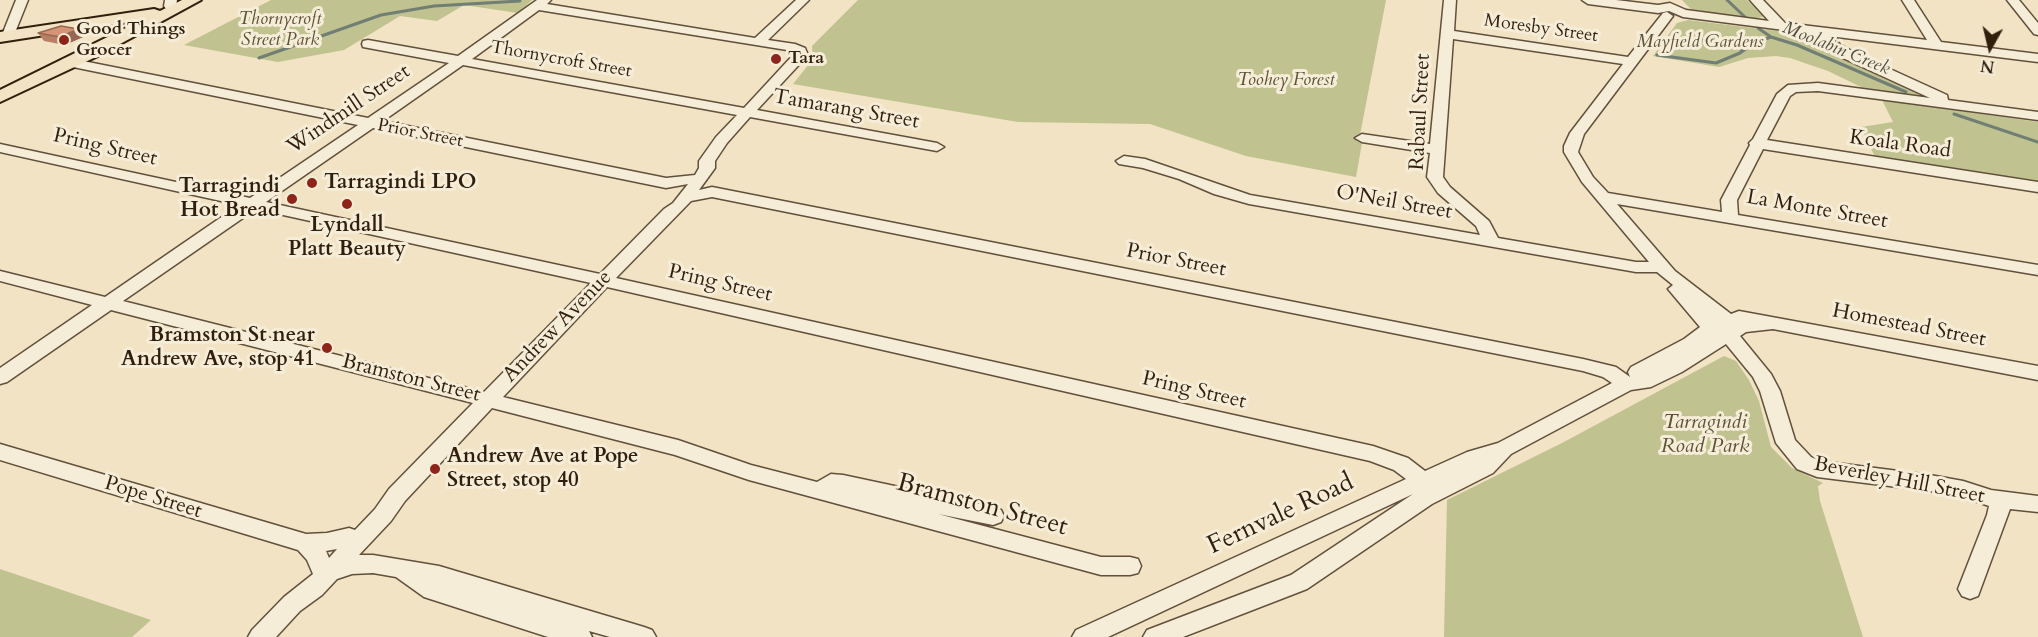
<!DOCTYPE html>
<html>
<head>
<meta charset="utf-8">
<style>
  body { margin:0 }
  #map { position:relative; width:2038px; height:637px; overflow:hidden; background:#f1e3c3; font-family:Cardo,serif }
  canvas { display:block }
  .north { position:absolute; left:1960px; top:18px; width:60px; height:60px; -webkit-text-stroke:4px #f6edd8; paint-order:stroke; rotate:188deg; font-size:16px; font-weight:700; line-height:24px; text-align:center; color:#311f0e }
  .north::after { content:''; display:block; margin:auto; width:21px; height:27px; background:#311f0e; clip-path:polygon(50% 0,100% 100%,50% 72%,0 100%) }
</style>
</head>
<body>
<div id="map">
<canvas width="2038" height="637"></canvas>
<div class="north">N</div>
</div>
<script>
const c = document.querySelector('canvas').getContext('2d');
c.lineJoin = 'round';
function paint(path, color) {
  c.fillStyle = color;
  c.fill(path, 'evenodd');
}
function poly(rows) {
  const path = new Path2D();
  for (const r of rows) {
    path.moveTo(r[0], r[1]);
    for (let i = 2; i < r.length; i += 2) path.lineTo(r[i], r[i + 1]);
  }
  return path;
}
function trace(path, color, width, dash) {
  c.strokeStyle = color;
  c.lineWidth = width;
  c.lineCap = dash ? 'butt' : 'round';
  c.setLineDash(dash || []);
  c.stroke(path);
}
function label(font, color, halo, rows, align = 'center') {
  c.font = font + ' Cardo,serif';
  c.lineWidth = 6;
  c.setLineDash([]);
  c.textBaseline = 'middle';
  c.strokeStyle = halo;
  c.fillStyle = color;
  for (const [text, x, y, turn = 0] of rows) {
    c.save();
    c.translate(x, y);
    c.rotate((+turn || 0) * Math.PI / 180);
    c.textAlign = isNaN(turn) ? turn : align;
    if (halo) c.strokeText(text, 0, 0);
    c.fillText(text, 0, 0);
    c.restore();
  }
}
paint(poly([
  [271,0,532,0,518,13,464,5,437,21,400,16,344,50,278,62,184,45],
  [858,0,1386,0,1359,140,1362,143,1356,177,1246,156,1150,124,1018,122,793,84,813,59,812,46],
  [1682,0,1747,0,1764,16,1754,20,1691,9],
  [1688,20,1810,35,1840,56,1933,98,1865,89,1828,71,1790,58,1776,56,1748,58,1719,67,1653,56,1677,23],
  [1882,100,2038,122,2038,182,1875,157,1861,127,1893,122],
  [1724,356,1736,361,1749,380,1759,401,1771,447,1792,468,1823,483,1818,486,1820,501,1863,637,1444,637,1447,500,1562,443],
  [0,569,151,620,132,637,0,637]
]), '#c0c290');
trace(poly([
  [1727,0,1746,18],
  [1758,28,1771,37,1797,45,1906,92],
  [1670,39,1711,40,1744,50],
  [1657,55,1716,63,1740,53,1754,43,1771,37],
  [259,58,381,15,434,6,520,1],
  [1954,114,2038,142]
]), '#717e74', 3);
const minor = poly([
  [16,0,28,0,14,35,8,39,4,38,2,35,16,0],
  [165,0,177,0,176,6,179,10,177,13,169,13,164,6,165,0],
  [537,0,551,0,547,4,755,38,796,0,809,0,768,40,795,44,805,48,808,55,757,110,937,143,944,147,937,151,750,117,727,143,715,161,715,168,699,190,712,187,1583,359,1616,367,1630,377,1628,372,1631,367,1684,339,1700,327,1668,289,1673,285,1657,272,1636,272,1249,204,1214,194,1179,179,1143,168,1119,164,1116,161,1124,156,1145,159,1250,195,1480,235,1476,226,1438,193,1427,177,1430,153,1362,142,1355,138,1362,134,1430,144,1444,0,1456,0,1454,31,1628,57,1663,13,1667,12,1673,16,1584,134,1578,152,1593,177,1608,193,1722,212,1721,200,1750,145,1749,143,1753,139,1777,94,1788,85,1818,83,1930,98,1845,59,1824,47,1815,34,1683,17,1669,11,1658,13,1588,4,1582,0,1616,0,1658,5,1670,3,1686,10,1769,21,1750,0,1763,0,1785,23,1927,40,1902,0,1914,0,1941,42,2038,54,2038,62,1829,36,1834,41,1855,53,1947,95,1948,100,2038,112,2038,120,1818,91,1796,92,1790,96,1767,140,2038,182,2038,192,1763,149,1737,200,1738,215,2038,265,2038,275,1617,204,1675,271,1731,314,1739,311,2038,366,2038,380,1773,329,1746,332,1740,336,1771,374,1780,391,1795,440,1811,457,1820,461,1930,475,1963,481,1991,490,2038,496,2038,512,2010,509,1978,596,1970,599,1962,596,1958,589,1987,515,1989,506,1963,497,1930,491,1817,477,1797,469,1776,443,1760,391,1753,377,1726,344,1682,372,1651,387,1631,390,1511,454,1493,473,1432,504,1307,589,1183,637,1143,637,1147,630,1291,575,1413,494,1108,637,1072,637,1076,630,1406,479,1394,470,1370,461,607,287,503,397,678,440,751,465,817,482,831,474,843,475,993,507,1001,510,1004,516,1001,522,993,525,938,514,1101,557,1130,557,1138,559,1141,566,1138,573,1130,575,1101,575,749,480,675,455,492,408,405,501,391,521,359,555,373,555,439,566,644,627,652,630,656,637,610,637,589,631,592,637,548,637,424,597,396,577,373,573,352,574,337,579,322,595,300,611,276,637,248,637,252,630,284,597,313,574,307,560,298,550,0,460,0,444,306,534,327,533,349,528,355,530,375,509,389,489,473,403,111,310,7,382,0,384,0,368,92,305,0,281,0,271,105,297,239,205,0,152,0,144,250,198,358,125,68,66,63,65,61,62,63,59,68,58,368,118,449,63,363,47,362,44,363,41,368,40,458,56,537,0],
  [539,10,787,50,794,54,744,108,472,59,539,10],
  [1453,39,1623,64,1570,133,1564,146,1564,152,1582,182,1649,262,1636,262,1498,238,1489,221,1450,187,1443,177,1453,39],
  [463,65,737,115,716,137,699,161,699,168,695,175,666,178,383,121,463,65],
  [373,128,666,188,688,184,673,203,664,209,600,274,266,202,373,128],
  [712,197,1583,371,1603,377,1612,383,1498,443,1467,452,1425,471,1408,458,1373,446,616,278,691,201,712,197],
  [256,209,591,283,484,392,123,301,256,209],
  [337,549,329,558,326,551,337,549],
  [2007,0,2019,0,2038,23,2038,35,2034,34,2007,0]
]);
const major = poly([
  [182,0,201,0,98,56,0,102,0,90,142,20,0,42,0,32,154,9,160,11,182,0]
]);
trace(minor, '#61503b', 3);
trace(major, '#311f0e', 4);
paint(minor, '#f6edd8');
paint(major, '#f1e3c3');
paint(poly([
  [38,33,83,37,65,45,44,41]
]), '#b87f65');
paint(poly([
  [78,29,83,37,65,45,60,37]
]), '#966853');
const building = poly([
  [61,26,78,29,60,37,38,33,61,26]
]);
paint(building, '#d69476');
trace(building, '#966853', 1.5);
for (const [x, y, r, color] of [
  [64,40,6,"#8f2418"],
  [776,59,6,"#8f2418"],
  [312,183,6,"#8f2418"],
  [292,199,6,"#8f2418"],
  [347,204,6,"#8f2418"],
  [327,348,6,"#8f2418"],
  [435,469,6,"#8f2418"]
]) {
  const dot = new Path2D();
  dot.arc(x, y, r, 0, 2 * Math.PI);
  c.fillStyle = color;
  c.fill(dot);
  trace(dot, '#f6edd8', 2);
}
label('italic 18px', '#5c5035', '#f6edd8', [
  ["Thornycroft",280,20],
  ["Street Park",280,41],
  ["Mayfield Gardens",1700,43],
  ["Toohey Forest",1286,81]
]);
label('18px', '#311f0e', '#f6edd8', [
  ["Moresby Street",1541,29,8],
  ["Thornycroft Street",561,60,10],
  ["Prior Street",420,134,11]
]);
label('bold 18px', '#311f0e', '#f6edd8', [
  ["Good Things",76,30],
  ["Grocer",76,51],
  ["Tara",788,59]
], 'left');
label('italic 18px', '#514e41', '#f6edd8', [
  ["Moolabin Creek",1836,49,22]
]);
label('21px', '#311f0e', '#f6edd8', [
  ["Windmill Street",349,110,-34],
  ["Tamarang Street",846,110,10],
  ["Rabaul Street",1421,112,-87],
  ["Koala Road",1900,145,8],
  ["Pring Street",105,148,13],
  ["O'Neil Street",1394,203,10],
  ["La Monte Street",1817,210,10],
  ["Prior Street",1176,261,11],
  ["Pring Street",720,284,13],
  ["Homestead Street",1909,326,11],
  ["Andrew Avenue",558,327,-46],
  ["Bramston Street",411,379,14],
  ["Pring Street",1194,391,13],
  ["Beverley Hill Street",1899,481,11],
  ["Pope Street",153,498,17]
]);
label('bold 21px', '#311f0e', '#f6edd8', [
  ["Tarragindi LPO",324,183],
  ["Tarragindi",280,187,"right"],
  ["Hot Bread",280,211,"right"],
  ["Lyndall",347,226,"center"],
  ["Platt Beauty",347,250,"center"],
  ["Bramston St near",315,336,"right"],
  ["Andrew Ave, stop 41",315,360,"right"],
  ["Andrew Ave at Pope",447,457],
  ["Street, stop 40",447,481]
], 'left');
label('italic 21px', '#5c5035', '#f6edd8', [
  ["Tarragindi",1705,423],
  ["Road Park",1705,447]
]);
label('26px', '#311f0e', '#f6edd8', [
  ["Bramston Street",982,506,15],
  ["Fernvale Road",1281,515,-25]
]);
</script>
</body>
</html>
